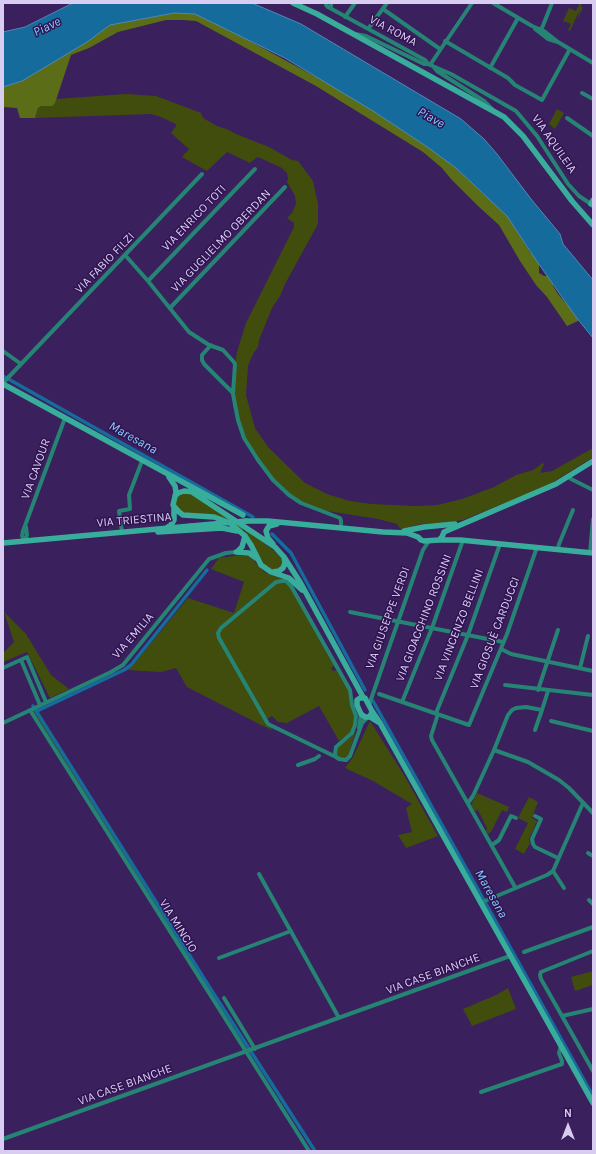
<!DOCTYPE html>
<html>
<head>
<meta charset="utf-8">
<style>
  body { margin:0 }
  #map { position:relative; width:596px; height:1154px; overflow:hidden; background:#3a205d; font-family:Karla,sans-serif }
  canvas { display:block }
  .frame { position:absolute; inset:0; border:4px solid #d8ccf1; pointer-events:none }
  .north { position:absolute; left:548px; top:1106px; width:40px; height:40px; -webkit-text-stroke:3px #301451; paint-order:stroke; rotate:0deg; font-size:11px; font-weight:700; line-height:16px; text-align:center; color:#d8ccf1 }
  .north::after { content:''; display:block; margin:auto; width:14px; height:18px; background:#d8ccf1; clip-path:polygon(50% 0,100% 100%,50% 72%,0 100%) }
</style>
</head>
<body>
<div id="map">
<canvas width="596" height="1154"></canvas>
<div class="frame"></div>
<div class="north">N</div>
</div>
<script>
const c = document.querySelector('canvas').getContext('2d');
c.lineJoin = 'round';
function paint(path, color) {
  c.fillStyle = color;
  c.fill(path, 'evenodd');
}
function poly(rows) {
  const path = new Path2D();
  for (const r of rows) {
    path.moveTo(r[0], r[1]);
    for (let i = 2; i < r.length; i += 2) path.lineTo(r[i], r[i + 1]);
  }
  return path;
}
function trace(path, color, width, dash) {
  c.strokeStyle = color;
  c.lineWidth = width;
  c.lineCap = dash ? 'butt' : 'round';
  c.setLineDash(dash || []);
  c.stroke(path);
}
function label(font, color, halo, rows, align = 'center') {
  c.font = font + ' Karla,sans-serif';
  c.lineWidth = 3;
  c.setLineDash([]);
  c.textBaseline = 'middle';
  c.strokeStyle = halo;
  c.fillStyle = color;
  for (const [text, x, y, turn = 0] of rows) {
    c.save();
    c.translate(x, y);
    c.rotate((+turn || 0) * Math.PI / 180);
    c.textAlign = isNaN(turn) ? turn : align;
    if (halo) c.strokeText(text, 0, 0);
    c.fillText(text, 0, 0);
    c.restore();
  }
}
paint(poly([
  [580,3,582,3,581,7,583,7,577,20,580,9,570,31,568,30,571,24,563,21,569,8,576,11],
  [126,94,156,96,201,113,203,118,217,126,227,129,236,134,269,147,292,160,298,161,313,181,318,204,318,224,285,284,280,296,272,308,259,340,258,347,253,354,248,366,247,381,246,395,255,428,268,447,305,483,327,494,350,501,371,504,416,506,437,505,462,499,494,487,516,475,533,470,543,463,544,464,540,473,552,471,593,448,593,457,547,486,463,520,444,523,422,524,400,529,397,524,378,519,321,510,293,499,256,460,236,416,233,406,233,378,237,352,246,323,294,227,294,223,287,218,292,213,296,204,295,196,287,182,288,178,287,173,282,168,258,157,256,158,250,163,227,152,207,171,182,157,189,149,171,133,176,126,176,124,161,117,151,114,35,118,38,108,41,106,46,106,56,99],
  [557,109,564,113,555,129,549,124],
  [183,493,191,493,244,529,242,531,229,520,187,514,176,508,175,501,178,495],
  [246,529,277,553,281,557,283,563,280,568,273,570,265,566,244,532],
  [239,555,240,556,248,556,254,560,261,569,266,573,286,580,285,583,289,586,334,666,331,668,333,671,336,670,349,691,355,716,354,725,350,733,339,741,319,706,287,723,278,722,272,716,267,719,272,730,261,725,187,687,176,668,161,672,127,670,133,665,188,598,234,613,244,582,211,569,219,558],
  [4,612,26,634,51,675,69,689,50,698,27,652,3,662,3,653,14,642],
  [33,708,166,919,247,1049,246,1049,34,713,32,709],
  [370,721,404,775,438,836,406,848,398,835,412,832,406,808,412,804,373,781,345,768,353,757],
  [356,730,348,756,345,758,338,757,336,750,337,748,351,737],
  [477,793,509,807,507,812,502,810,491,832,488,834,486,831,487,828,478,810,475,811,471,805],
  [529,797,538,802,532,818,537,821,529,839,530,843,524,854,515,849,528,823,518,818],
  [593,971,593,985,575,991,571,977],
  [508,988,516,1009,472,1026,463,1009,496,995]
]), '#414d0c');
paint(poly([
  [174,13,198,13,403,124,464,174,468,180,474,181,481,187,481,191,483,194,487,194,508,217,530,252,539,261,539,273,544,276,547,276,552,280,553,286,558,294,580,320,567,326,547,297,536,285,520,261,499,225,478,206,451,179,442,168,423,152,316,86,196,21,183,20,166,20,118,32,89,48,71,55,55,103,52,106,41,106,38,108,35,118,20,118,17,108,3,107,3,84,99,26]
]), '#5c6d18');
const water = poly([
  [73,3,252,3,301,24,461,119,484,139,497,154,531,199,560,234,563,244,593,280,593,338,576,317,536,260,507,216,456,168,426,146,373,111,285,58,195,14,174,13,110,25,87,42,22,81,3,87,3,32,25,27,73,3]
]);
paint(water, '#156b9c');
trace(water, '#5088b6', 1);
trace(poly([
  [3,376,253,517],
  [272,534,291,553,365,690],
  [373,701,593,1096],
  [33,706,210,988,315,1151],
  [37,711,124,670,131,665,207,570]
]), '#156b9c', 3.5);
trace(poly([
  [326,3,326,5,328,7,331,6,331,3],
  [493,3,532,26,544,31,558,42],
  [328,7,425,60,428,64,451,74,516,111,537,136,568,184,579,196,591,204],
  [383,9,440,49],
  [345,17,355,3],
  [368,29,387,3],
  [535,29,548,39,558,42,593,63],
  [539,30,542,28,552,3],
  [355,34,366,36,424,64,428,64],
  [445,41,508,78,515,85,542,100,570,49],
  [430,65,472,3],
  [433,66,437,71,484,101,492,109],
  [490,68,518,18],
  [582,93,593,99],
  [567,118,593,136],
  [125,255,148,281,189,332,209,345,223,350,233,361,235,364,233,394,238,420,244,438,258,460,273,480,289,495,301,503,340,518,341,521,341,528],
  [148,281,255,169],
  [170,308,285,187],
  [211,345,202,355,202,360,204,364,233,393],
  [3,351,21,364],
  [3,383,202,174],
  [568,476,571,479,593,490],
  [122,532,119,511,130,509,129,495,142,461],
  [25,541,22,536,23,531,65,418],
  [25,541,27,535,26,527],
  [558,549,559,544,573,510],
  [590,553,593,519],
  [282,581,286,581,291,586,350,690,352,705,356,716,355,725,352,733,336,747,335,754,336,757,268,724,219,638,218,633,221,628,276,582,282,581],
  [350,612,503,642],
  [501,649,511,654,593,671],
  [21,660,40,705],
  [3,668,27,657,46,702],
  [580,668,588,636],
  [505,685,593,695],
  [538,690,558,630],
  [379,694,469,725,507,634,537,547],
  [402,702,432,628,463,540],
  [369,705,423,550,429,541],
  [30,710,309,1151],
  [436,713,468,635,500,544],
  [438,714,431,736,432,740,515,887],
  [551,721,593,731],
  [3,723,111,672,123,665,209,559,226,553,236,552],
  [359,728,361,714],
  [535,730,542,710],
  [494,750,508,715,512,710,516,708,526,707,542,710,548,691],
  [336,757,339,759,346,760,350,756,362,723,367,718],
  [298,765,315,759,319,756],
  [468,803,473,796,494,750,528,762,559,780,569,788,593,813],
  [535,816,541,819,532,839,533,844,535,847,558,858],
  [492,845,499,840,511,816,516,818],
  [588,853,593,856],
  [553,871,564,888],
  [259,874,339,1018],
  [589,900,593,904],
  [480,903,547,875,553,871,583,803],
  [524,952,593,927],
  [219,958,291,931],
  [224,998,255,1049],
  [593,1009,562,1016,593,1071],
  [562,1016,541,979,540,975,541,972,593,951],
  [481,1092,562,1064,562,1061,559,1053,561,1046],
  [3,1139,510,956]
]), '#268475', 4);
trace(poly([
  [293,3,317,14,504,117,523,136,572,201,593,225],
  [593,200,591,204,593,205],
  [3,384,243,515],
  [169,477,175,486,176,492,173,505,179,512,183,515,214,517,230,523,245,536,251,545,261,565,271,572,289,578,302,590],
  [192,492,275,547,284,557,300,582,363,697],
  [175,496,178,493,184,491,195,492],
  [246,521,268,521,383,532,407,533,418,537,421,540,424,541,439,540,442,537,444,532],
  [166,528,171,525,174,520,174,507],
  [404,531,424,527,455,524],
  [158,532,222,528,237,531],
  [444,532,556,484,593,461],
  [439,540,460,540,593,553],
  [3,543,191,526],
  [273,544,268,538,266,531,269,526,277,524],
  [236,552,249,553,256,558],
  [237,552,242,547,245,536],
  [273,572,279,571,283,568,285,563,284,557],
  [372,711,380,723,593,1103],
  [370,717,372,711,365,698,360,698,357,700,357,705,361,714,365,717,370,717,378,722]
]), '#38ad9b', 5.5);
trace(poly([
  [191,526,246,521]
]), '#38ad9b', 5.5);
label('12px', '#d8ccf1', '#301451', [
  ["VIA ROMA",393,31,28],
  ["VIA AQUILEIA",554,144,55],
  ["VIA ENRICO TOTI",194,218,-46],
  ["VIA GUGLIELMO OBERDAN",221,241,-46],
  ["VIA FABIO FILZI",105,263,-46],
  ["VIA CAVOUR",36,469,-70],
  ["VIA TRIESTINA",134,520,-5],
  ["VIA GIUSEPPE VERDI",388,618,-70],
  ["VIA GIOACCHINO ROSSINI",424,618,-69],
  ["VIA VINCENZO BELLINI",459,625,-69],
  ["VIA GIOSUÈ CARDUCCI",495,633,-69],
  ["VIA EMILIA",133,636,-49],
  ["VIA MINCIO",178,926,58],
  ["VIA CASE BIANCHE",433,974,-20],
  ["VIA CASE BIANCHE",125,1085,-20]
]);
label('italic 13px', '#85cbfd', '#301451', [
  ["Piave",47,27,-26],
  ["Piave",431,118,30],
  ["Maresana",133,438,29],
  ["Maresana",491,894,61]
]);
</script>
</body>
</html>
